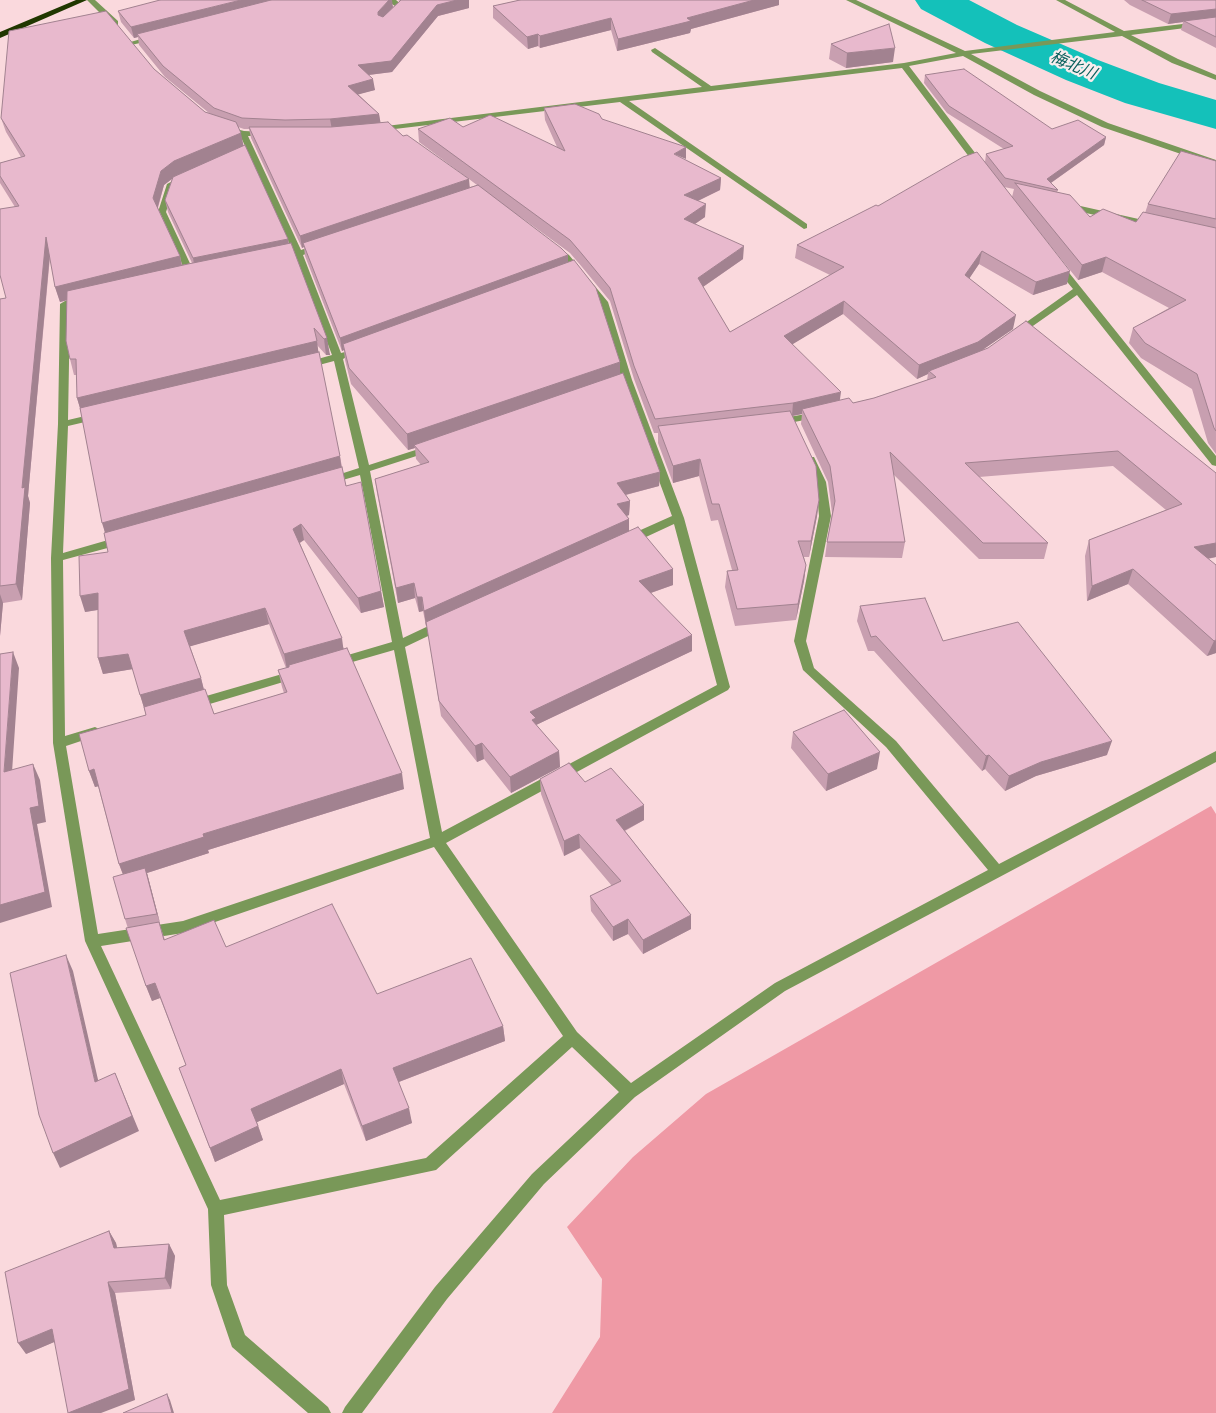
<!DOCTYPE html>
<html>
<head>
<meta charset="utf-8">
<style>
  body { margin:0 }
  canvas { display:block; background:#fad9dd }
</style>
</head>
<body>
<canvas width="1216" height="1413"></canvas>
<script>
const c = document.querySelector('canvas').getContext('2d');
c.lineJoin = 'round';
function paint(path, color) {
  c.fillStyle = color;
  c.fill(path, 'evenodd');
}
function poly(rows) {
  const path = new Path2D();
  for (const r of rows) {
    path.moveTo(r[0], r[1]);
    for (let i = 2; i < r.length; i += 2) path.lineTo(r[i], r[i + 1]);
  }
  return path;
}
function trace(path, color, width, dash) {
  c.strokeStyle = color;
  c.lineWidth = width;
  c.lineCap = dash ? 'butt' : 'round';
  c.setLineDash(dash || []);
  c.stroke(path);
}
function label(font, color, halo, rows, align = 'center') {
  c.font = font + ' Signika,"Noto Sans JP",sans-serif';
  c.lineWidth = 4.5;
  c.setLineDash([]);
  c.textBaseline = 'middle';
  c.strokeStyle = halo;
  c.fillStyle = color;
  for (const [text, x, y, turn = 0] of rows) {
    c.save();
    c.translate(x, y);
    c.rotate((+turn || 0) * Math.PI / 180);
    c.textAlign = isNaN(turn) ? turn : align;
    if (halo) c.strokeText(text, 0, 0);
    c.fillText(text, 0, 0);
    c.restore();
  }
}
paint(poly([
  [1211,806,1216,814,1216,1413,552,1413,600,1337,602,1279,567,1227,633,1157,706,1094]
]), '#ef99a5');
paint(poly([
  [915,0,969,0,1017,25,1098,60,1159,83,1216,100,1216,129,1125,103,1066,80,985,43,921,9,915,0]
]), '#14c1ba');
paint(poly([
  [87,0,95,0,118,21,118,25,112,25,87,0],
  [387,0,396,0,404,7,395,17,388,15,396,7,387,0],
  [846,0,856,0,965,51,1115,32,1056,0,1065,0,1124,31,1216,20,1216,24,1131,35,1178,59,1216,75,1216,80,1172,63,1122,36,971,54,1040,91,1108,123,1216,160,1216,166,1102,127,1034,95,963,56,909,66,985,166,986,168,982,171,979,170,902,68,629,101,807,224,807,228,804,229,620,102,378,131,374,129,378,127,702,87,652,52,651,50,655,48,711,86,904,63,956,53,846,0],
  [155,35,158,35,158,39,131,45,127,43,155,35],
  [221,125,244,131,266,132,270,134,266,136,248,136,301,250,480,189,569,255,608,302,632,380,684,518,730,687,728,690,446,843,577,1032,631,1083,775,983,988,870,886,747,803,670,794,641,819,516,816,482,805,459,806,457,814,457,826,482,831,516,806,641,814,668,896,741,999,864,1216,751,1216,762,785,991,635,1097,544,1184,447,1299,362,1413,342,1413,345,1407,435,1287,532,1174,619,1092,572,1047,436,1170,224,1215,227,1285,245,1335,328,1407,331,1413,308,1413,232,1347,211,1285,208,1209,85,941,53,743,51,558,58,424,60,304,65,301,186,273,158,212,167,184,184,175,188,178,174,187,166,212,194,272,293,252,240,135,221,129,221,125],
  [479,195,563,259,598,303,622,380,672,516,625,537,623,540,625,543,633,543,674,524,717,685,442,832,405,647,447,627,449,624,443,620,439,621,403,638,370,471,435,450,436,448,431,445,369,465,343,359,350,355,345,352,341,353,303,255,479,195],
  [295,257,332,355,300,364,299,366,304,369,334,361,359,468,325,479,324,481,329,484,360,475,392,642,331,660,329,663,335,667,394,650,430,838,183,921,98,934,66,746,99,735,101,732,99,729,95,727,65,736,63,560,126,543,128,540,122,536,63,553,68,426,102,418,103,416,98,413,68,420,70,306,191,278,295,257],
  [434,847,563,1036,426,1158,220,1200,101,946,183,933,434,847],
  [1067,203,1152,222,1156,225,1152,228,1064,208,1064,204,1067,203],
  [1059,263,1062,264,1216,456,1216,466,1212,465,1077,295,1020,335,1014,335,1014,331,1073,289,1054,266,1059,263],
  [817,412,821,413,822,415,821,417,778,425,773,422,778,419,817,412],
  [296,670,302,674,300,677,193,709,189,707,187,704,189,701,296,670]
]), '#799858');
paint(poly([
  [76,0,87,0,0,38,0,32,76,0]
]), '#203700');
paint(poly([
  [398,0,469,0,469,8,438,16,392,72,369,75,375,90,358,94,379,114,380,123,403,136,470,187,477,185,419,142,418,129,463,127,557,147,545,120,544,108,602,119,721,178,720,190,698,201,705,217,695,224,743,259,703,287,730,332,830,275,795,258,797,245,878,206,985,162,986,154,1004,149,947,113,924,83,925,75,1052,129,1106,137,1104,145,1051,183,1058,190,1057,192,1090,217,1136,222,1145,213,1148,204,1216,161,1216,454,1208,443,1192,389,1141,358,1129,343,1133,328,1169,308,1102,272,1078,280,1033,224,1067,284,1033,295,979,264,969,278,1013,329,984,349,1216,473,1216,557,1208,559,1216,653,1207,656,1128,584,1087,601,1085,556,1089,540,1166,510,1113,466,979,477,1048,543,1044,559,979,559,893,474,905,542,902,558,825,557,827,542,832,513,828,482,801,424,802,414,792,416,819,500,817,516,809,557,804,557,806,565,804,581,796,620,735,626,725,587,727,571,732,570,718,520,711,521,699,476,673,483,658,443,658,433,654,433,634,379,610,301,582,267,570,253,518,215,568,255,568,263,620,362,620,374,660,472,659,486,626,495,630,501,629,515,627,516,629,519,629,531,673,569,673,585,651,593,692,651,536,725,559,751,560,767,511,793,484,759,477,762,441,716,427,625,426,626,423,611,419,612,415,598,398,603,377,493,375,479,421,465,416,459,415,448,408,450,351,384,345,360,344,350,342,351,305,256,304,247,302,248,251,138,249,129,244,129,238,127,243,146,288,239,289,244,330,355,326,355,317,345,346,486,381,591,384,607,361,613,304,540,300,543,344,649,404,789,208,850,209,853,147,873,160,923,159,923,165,940,226,947,377,994,503,1026,505,1041,399,1082,412,1123,366,1141,344,1084,257,1122,263,1140,215,1162,179,1068,186,1065,160,998,152,1001,146,986,125,919,123,874,119,864,98,786,95,787,89,771,146,715,133,669,103,674,98,658,98,610,85,612,108,552,105,533,80,408,77,398,77,375,74,375,70,359,67,300,60,302,55,287,50,257,28,496,30,503,22,600,3,603,0,636,0,299,6,298,15,207,0,183,0,163,21,157,6,132,1,118,154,69,205,112,209,113,165,77,139,45,138,37,134,38,121,22,118,11,393,7,400,1],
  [172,179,165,200,168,212,192,263,182,265,180,256,158,208,164,185],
  [1004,187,1014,189,1012,197],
  [843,314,917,379,928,374,927,380,874,398,853,403,839,401,792,344],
  [269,624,286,668,278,670,282,687,284,693,214,714,204,690,201,678,190,646],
  [520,0,779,0,779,5,691,29,690,33,617,51,611,30,540,48,538,46,528,49,493,18,493,6],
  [1124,0,1216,0,1216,48,1181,30,1183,22,1168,24,1130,5],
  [831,44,893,62,846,68,829,59],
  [860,606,943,641,1107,755,1036,776,1005,791,985,769,982,771,874,651,868,651,857,621],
  [793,732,877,769,826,791,791,748],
  [540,779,585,782,644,820,625,831,691,915,691,929,643,954,628,934,613,941,591,911,590,896,612,886,580,848,564,856,541,794],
  [109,1231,116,1243,117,1248,169,1244,175,1256,171,1289,115,1293,135,1400,54,1342,26,1354]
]), '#c89fb0');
paint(poly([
  [241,0,285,0,137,34,138,37,134,38,131,27],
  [389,0,392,0,393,7,379,23,378,12],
  [457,0,469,0,469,8,438,16,392,72,360,76,358,65,437,5],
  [754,0,779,0,779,5,691,29,690,33,617,51,618,39,687,18],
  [1216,9,1216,19,1184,21,1183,22,1168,24,1171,14],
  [611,18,611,30,540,48,540,36],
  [538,34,538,46,528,49,527,37],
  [895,48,893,62,846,68,847,53],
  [373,79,375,90,349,97,348,86],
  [379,114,381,125,332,130,330,119],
  [241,133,244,148,177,175,164,185,156,213,153,198,161,171,174,161],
  [1106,137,1104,145,1045,187,1047,179],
  [686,147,686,159,674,154],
  [721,178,720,190,683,208,684,195],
  [469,179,470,190,303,243,304,247,302,248,300,236],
  [706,204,705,217,683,232,684,219],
  [46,237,50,253,28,496,30,503,22,600,16,584,22,488],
  [288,239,290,251,195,270,193,258],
  [744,246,743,259,697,291,698,278],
  [982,251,979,264,963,288,965,275],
  [568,255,568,268,343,344,344,350,342,351,340,338],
  [180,256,183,272,60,302,55,287],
  [1106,257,1102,272,1078,280,1082,265],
  [1070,271,1067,284,1033,295,1036,282],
  [844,301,843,314,783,350,784,336],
  [1016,315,1013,329,975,355,929,371,928,374,917,379,919,365],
  [327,338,330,355,326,355,324,339],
  [317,341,319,357,82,415,77,398],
  [620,362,620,378,414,445,415,448,408,450,407,434],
  [841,392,839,406,802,409,802,414,792,416,793,403],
  [340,456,342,472,107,539,102,523],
  [700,459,699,476,673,483,673,466],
  [660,472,659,486,617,497,617,483],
  [819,500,817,516,809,557,811,541],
  [630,501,629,515,617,519,617,504],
  [629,519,629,533,426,626,424,611],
  [301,524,304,540,296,545,293,529],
  [1216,543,1216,557,1188,562,1194,547],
  [806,565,804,581,796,620,798,604],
  [673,569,673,585,639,597,639,581],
  [1133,569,1128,584,1087,601,1092,586],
  [414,583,415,598,398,603,396,588],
  [381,591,384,607,361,613,358,598],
  [98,593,103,609,85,612,80,596],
  [0,594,3,603,0,636],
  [417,597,422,597,423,611,419,612],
  [265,608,269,624,188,647,184,631],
  [692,635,692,651,536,725,533,736,530,712],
  [342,638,344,654,287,670,284,654],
  [1216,640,1216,653,1207,656,1214,641],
  [13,652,19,668,11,787,4,772],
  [128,654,133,669,103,674,98,658],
  [201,678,205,694,145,711,140,695],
  [1112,741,1107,755,1036,776,1005,791,1009,776,1041,762],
  [482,743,484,759,477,762,475,746],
  [559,751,560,767,511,793,510,777],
  [880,752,877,769,826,791,828,774],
  [989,755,985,769,982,771,986,756],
  [33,764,40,780,46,822,37,824,52,907,0,923,0,905,30,808],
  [94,769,100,786,95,787,89,771],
  [402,773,404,789,208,850,209,853,147,873,160,923,157,914,125,880,119,864,203,834],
  [644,805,644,820,616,835,616,820],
  [579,834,580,848,564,856,564,841],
  [691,915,691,929,643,954,643,940],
  [628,919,628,934,613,941,613,927],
  [66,955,73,971,102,1097,95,1082],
  [155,983,160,998,152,1001,146,986],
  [503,1026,505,1041,396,1083,393,1068],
  [341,1069,344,1084,255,1123,251,1109],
  [115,1073,139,1131,60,1168,53,1153],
  [409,1108,412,1123,366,1141,362,1126],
  [258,1126,263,1140,215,1162,210,1148],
  [109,1231,116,1243,120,1260,114,1248],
  [169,1244,175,1256,171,1289,165,1278],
  [108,1282,115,1293,135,1400,101,1413,69,1413],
  [52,1329,59,1340,26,1354,18,1343],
  [167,1394,170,1400,174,1413,172,1413]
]), '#a28290');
const building = poly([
  [160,0,241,0,131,27,118,11,160,0],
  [271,0,389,0,378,12,378,15,383,17,401,0,457,0,437,5,391,61,358,65,373,79,348,86,379,114,330,119,285,120,242,118,214,108,163,66,137,34,271,0],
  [520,0,754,0,687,18,691,21,618,39,611,18,540,36,538,34,527,37,493,6,520,0],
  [1142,0,1216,0,1216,9,1171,14,1142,0],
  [106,11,154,69,205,112,236,122,241,133,174,161,161,171,153,198,180,256,55,287,46,237,22,488,25,487,16,584,0,586,0,299,6,298,0,275,0,209,19,206,0,176,0,163,25,156,1,118,9,31,106,11],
  [1216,17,1216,37,1184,21,1216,17],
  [889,24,895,48,847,53,831,44,889,24],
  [964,69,1052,129,1078,120,1106,137,1047,179,1058,190,1005,178,986,154,1013,146,949,106,925,75,964,69],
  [575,104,599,114,602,119,686,147,674,154,721,178,684,195,706,204,684,219,744,246,698,278,730,332,844,267,797,245,876,205,878,206,963,157,977,152,1070,271,1036,282,982,251,965,275,1016,315,978,342,919,365,844,301,784,336,841,392,793,403,655,419,634,366,610,288,582,254,570,240,418,129,450,118,463,127,490,115,565,151,544,108,575,104],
  [388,122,403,136,407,135,469,179,300,236,249,127,331,127,388,122],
  [245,145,288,239,193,258,165,200,173,177,245,145],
  [1181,151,1216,161,1216,219,1148,204,1181,151],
  [1015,183,1070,195,1090,217,1103,209,1136,222,1143,212,1216,228,1216,431,1214,428,1197,374,1145,343,1133,328,1186,300,1106,257,1082,265,1015,183],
  [478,185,561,248,568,255,340,338,303,243,478,185],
  [291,243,327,338,324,339,314,328,317,341,77,398,76,359,70,359,66,341,67,291,188,264,291,243],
  [574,260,596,288,620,362,407,434,349,368,343,344,574,260],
  [1026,321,1216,473,1216,543,1194,547,1216,565,1216,640,1214,641,1133,569,1092,586,1089,540,1182,504,1118,451,965,463,1048,543,983,543,890,452,905,542,827,542,835,501,830,466,802,409,849,398,853,403,874,398,936,377,929,371,988,348,1026,321],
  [319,352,340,456,102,523,80,408,319,352],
  [623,373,660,472,617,483,630,501,617,504,629,519,424,611,422,597,417,597,414,583,396,588,375,479,429,462,414,445,623,373],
  [790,411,816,466,819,500,811,541,798,541,806,565,798,604,737,609,727,571,738,570,719,504,712,504,700,459,673,466,658,426,790,411],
  [342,467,346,486,361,482,381,591,358,598,301,524,293,529,342,638,284,654,265,608,184,631,201,678,140,695,128,654,98,658,98,593,80,596,79,556,108,552,104,533,342,467],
  [638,527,673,569,639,581,692,635,530,712,536,718,532,720,559,751,510,777,482,743,475,746,439,701,426,622,638,527],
  [925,598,943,641,1018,622,1112,741,1041,762,1009,776,989,755,986,756,876,636,871,637,860,606,925,598],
  [347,648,402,773,203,834,204,837,119,864,94,769,89,771,79,734,146,715,144,707,205,689,214,714,287,692,278,670,289,667,289,665,347,648],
  [13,652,4,772,33,764,39,806,30,808,45,892,0,905,0,654,13,652],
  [844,710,880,752,828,774,793,732,844,710],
  [569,763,585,782,611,768,644,805,616,820,691,915,643,940,628,919,613,927,590,896,621,881,579,834,564,841,540,779,569,763],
  [145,868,157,914,125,919,113,877,145,868],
  [332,904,377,994,471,958,503,1026,393,1068,409,1108,362,1126,341,1069,251,1109,258,1126,210,1148,179,1068,186,1065,155,983,146,986,126,928,159,922,164,940,214,920,226,947,332,904],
  [66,955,95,1082,115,1073,132,1116,53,1153,39,1115,10,973,66,955],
  [109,1231,114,1248,169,1244,165,1278,108,1282,129,1389,68,1413,52,1329,18,1343,5,1272,109,1231],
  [167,1394,172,1413,123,1413,167,1394]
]);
paint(building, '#e8b9cd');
trace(building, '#a28290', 1);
label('italic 16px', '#0a615d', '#f8edee', [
  ["梅北川",1073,66,23]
]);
</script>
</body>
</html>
